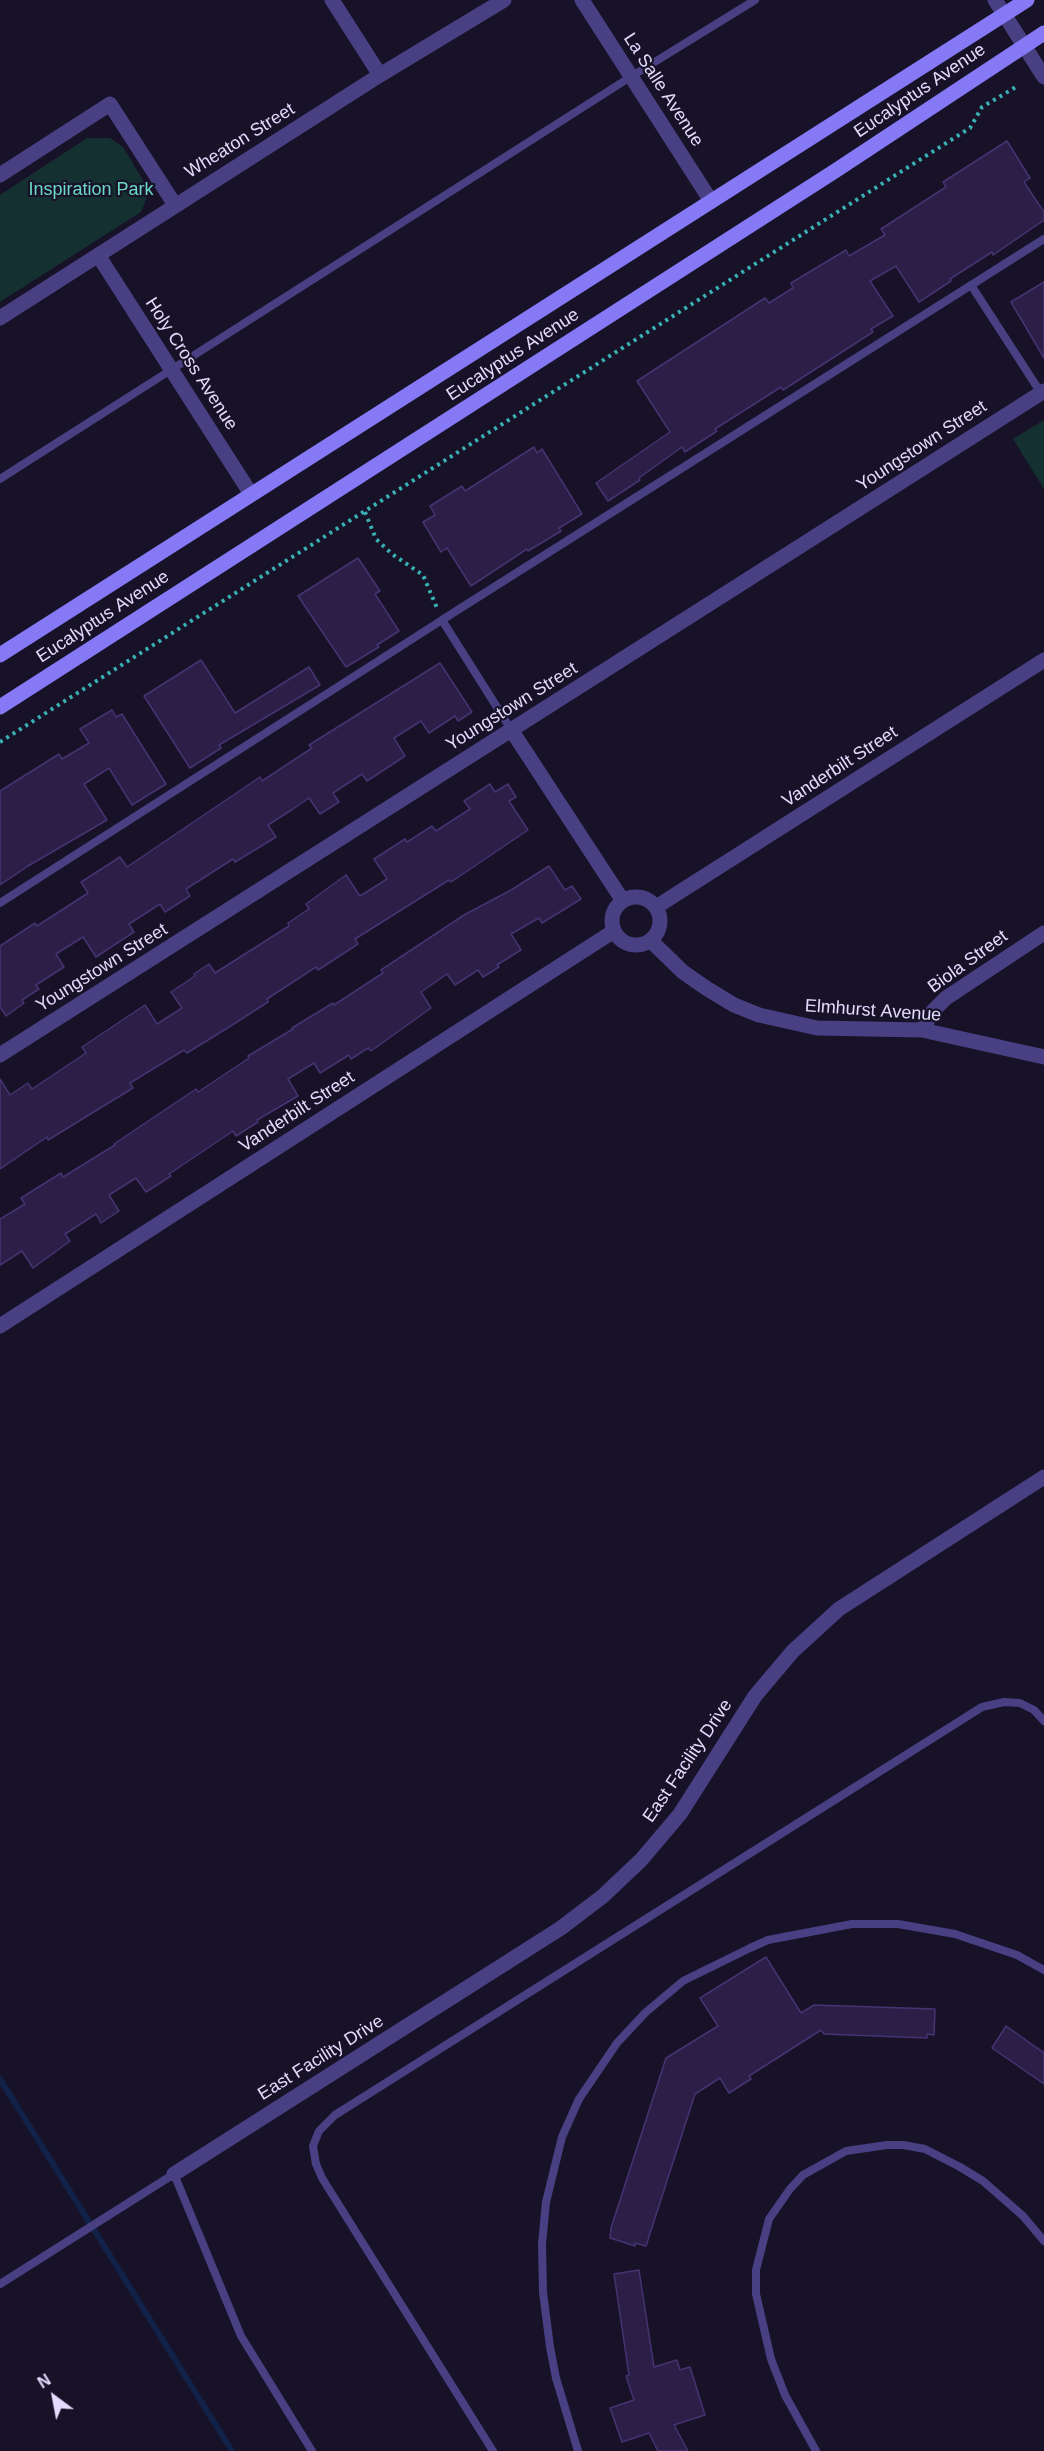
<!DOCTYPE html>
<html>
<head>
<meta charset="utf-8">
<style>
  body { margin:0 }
  #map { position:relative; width:1044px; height:2451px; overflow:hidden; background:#181228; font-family:Arial,sans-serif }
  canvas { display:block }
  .north { position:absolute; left:24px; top:2367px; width:60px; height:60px; -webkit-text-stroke:4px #181228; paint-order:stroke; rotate:328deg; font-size:16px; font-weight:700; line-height:24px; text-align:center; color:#e2dbfd }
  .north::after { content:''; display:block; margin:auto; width:21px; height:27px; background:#e2dbfd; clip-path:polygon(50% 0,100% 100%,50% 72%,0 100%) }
</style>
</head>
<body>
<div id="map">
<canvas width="1044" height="2451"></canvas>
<div class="north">N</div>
</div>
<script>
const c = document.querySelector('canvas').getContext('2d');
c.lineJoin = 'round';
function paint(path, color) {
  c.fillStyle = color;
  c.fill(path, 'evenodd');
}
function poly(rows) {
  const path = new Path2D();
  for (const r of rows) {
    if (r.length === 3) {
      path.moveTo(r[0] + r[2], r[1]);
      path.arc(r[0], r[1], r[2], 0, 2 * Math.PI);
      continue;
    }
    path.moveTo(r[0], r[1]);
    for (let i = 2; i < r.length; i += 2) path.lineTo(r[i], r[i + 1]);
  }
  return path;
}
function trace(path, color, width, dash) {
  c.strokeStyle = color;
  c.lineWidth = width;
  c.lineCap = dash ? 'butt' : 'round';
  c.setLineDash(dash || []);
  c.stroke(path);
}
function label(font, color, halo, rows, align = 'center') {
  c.font = font + ' Arial,sans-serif';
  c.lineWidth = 4.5;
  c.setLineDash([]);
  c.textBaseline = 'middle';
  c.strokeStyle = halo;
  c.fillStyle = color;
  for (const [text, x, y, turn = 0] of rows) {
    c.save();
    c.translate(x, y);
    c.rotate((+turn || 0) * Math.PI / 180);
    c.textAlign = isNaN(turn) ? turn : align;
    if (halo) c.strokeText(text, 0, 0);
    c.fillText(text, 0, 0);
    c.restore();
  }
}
paint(poly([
  [87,138,110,138,123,147,144,182,147,197,141,212,0,302,0,195],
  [1044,420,1044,489,1013,439]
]), '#153031');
trace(poly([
  [0,2079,232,2451]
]), '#112148', 6);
const building = poly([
  [1007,141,1030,178,1024,182,1044,212,1044,220,993,255,992,252,950,279,951,281,919,302,896,266,870,281,893,316,871,329,873,332,783,390,781,387,715,429,717,431,685,452,682,447,639,478,640,480,608,501,596,483,670,432,637,381,765,298,769,303,793,288,791,283,846,250,849,256,885,235,881,229,946,187,943,182,1007,141],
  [1044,282,1044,358,1011,302,1044,282],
  [534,447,537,453,542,449,582,514,559,528,561,531,528,551,527,549,471,586,447,548,441,552,423,522,435,515,430,506,462,486,465,491,534,447],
  [358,558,380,591,375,594,399,631,377,645,379,647,346,667,298,596,358,558],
  [201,660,235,713,309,667,320,685,219,745,221,748,190,768,144,696,201,660],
  [440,663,472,712,458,721,455,716,429,733,421,721,394,738,405,756,367,781,362,774,333,793,339,802,320,814,309,798,293,809,268,825,276,837,235,862,233,859,186,889,190,896,165,912,160,904,129,924,134,932,96,957,83,937,56,954,64,967,36,985,39,989,22,1000,24,1003,6,1016,0,1007,0,946,35,923,37,926,88,893,81,882,120,857,127,867,260,777,262,781,312,748,309,745,440,663],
  [112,710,116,717,122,714,166,784,132,805,109,768,84,784,107,820,28,866,0,885,0,791,59,754,62,759,89,743,80,729,112,710],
  [490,784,495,792,508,784,516,797,509,801,528,830,451,882,449,880,355,939,358,944,318,970,316,967,267,999,268,1002,229,1027,187,1053,184,1050,130,1083,133,1088,48,1140,47,1137,0,1169,0,1079,10,1095,28,1083,32,1089,86,1053,82,1047,145,1005,157,1024,182,1008,171,992,195,976,194,974,209,964,215,973,289,926,288,923,309,909,306,904,346,875,360,896,387,879,374,859,405,839,407,842,432,826,436,831,470,809,464,801,490,784],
  [549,866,565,890,572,886,581,899,542,923,539,918,511,934,521,950,497,965,499,967,483,977,478,970,455,985,447,974,421,992,431,1008,371,1051,368,1048,351,1059,349,1055,320,1073,314,1063,288,1079,298,1096,257,1120,258,1122,236,1136,233,1131,169,1174,171,1176,146,1192,136,1178,109,1195,119,1211,101,1223,96,1214,65,1234,70,1241,33,1268,22,1251,0,1265,0,1219,25,1204,21,1198,61,1173,63,1177,115,1145,114,1144,196,1089,198,1092,249,1058,248,1056,293,1029,292,1028,333,1003,334,1005,383,973,381,970,464,915,511,890,549,866],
  [766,1957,801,2013,814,2005,935,2009,934,2035,927,2034,927,2038,824,2034,821,2030,749,2076,751,2079,729,2093,720,2078,695,2094,646,2246,635,2243,635,2246,610,2238,611,2228,666,2058,718,2026,700,1998,766,1957],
  [1006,2026,1044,2053,1044,2084,992,2048,1006,2026],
  [639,2270,654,2367,677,2360,680,2370,690,2367,705,2415,674,2425,688,2451,658,2451,649,2433,622,2442,610,2408,634,2400,626,2376,629,2375,614,2274,639,2270]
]);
paint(building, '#2b1f48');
trace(building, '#453372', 1.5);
trace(poly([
  [365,512,376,539,392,554,423,575,437,608],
  [0,742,970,128,982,107,1016,87]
]), '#39b0b3', 4, [3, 4.5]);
trace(poly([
  [971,285,1041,393],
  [0,479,632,76,755,0],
  [442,620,1044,239],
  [0,903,442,620,512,731],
  [0,2284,174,2174,241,2336,312,2451],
  [493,2451,322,2178,316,2164,313,2146,319,2131,335,2115,982,1707,1004,1702,1020,1703,1034,1710,1044,1721],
  [578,2451,556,2378,550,2347,543,2292,542,2244,546,2202,562,2137,579,2099,617,2043,645,2013,683,1981,750,1948,768,1940,852,1924,898,1924,955,1934,1017,1955,1044,1970],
  [816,2451,785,2395,771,2359,756,2294,756,2270,769,2219,790,2189,803,2175,846,2151,887,2145,903,2145,925,2149,960,2167,983,2181,1023,2216,1044,2241]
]), '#484083', 8);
trace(poly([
  [332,0,380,75],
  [582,0,711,201],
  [995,0,1044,77],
  [0,175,110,104,175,205],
  [98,255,251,494],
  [0,318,380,75,504,0],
  [512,731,623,901],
  [636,921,24],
  [656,907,1044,660],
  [651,941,683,972,706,988,734,1005,759,1015,817,1028,922,1030,1044,1057],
  [922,1030,933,1011,946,998,1044,933],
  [0,1055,1044,391],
  [0,1326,614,931],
  [174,2174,561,1928,603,1896,641,1860,680,1814,755,1696,793,1651,839,1609,1044,1477]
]), '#484083', 15);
trace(poly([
  [0,655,1027,0],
  [0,707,835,171,1044,33]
]), '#8679f6', 15);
label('18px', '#e2dbfd', '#181228', [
  ["La Salle Avenue",663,90,57],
  ["Eucalyptus Avenue",920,91,-34],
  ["Wheaton Street",240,141,-32],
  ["Eucalyptus Avenue",513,355,-33],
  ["Holy Cross Avenue",191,364,57],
  ["Youngstown Street",922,446,-33],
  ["Eucalyptus Avenue",103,617,-33],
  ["Youngstown Street",512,707,-32],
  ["Vanderbilt Street",840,767,-33],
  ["Biola Street",968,962,-36],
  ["Youngstown Street",102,968,-32],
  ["Elmhurst Avenue",873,1011,4],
  ["Vanderbilt Street",297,1112,-33],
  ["East Facility Drive",688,1761,-56],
  ["East Facility Drive",321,2058,-32]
]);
label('18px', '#6bd9c6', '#181228', [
  ["Inspiration Park",91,190]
]);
</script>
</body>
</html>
